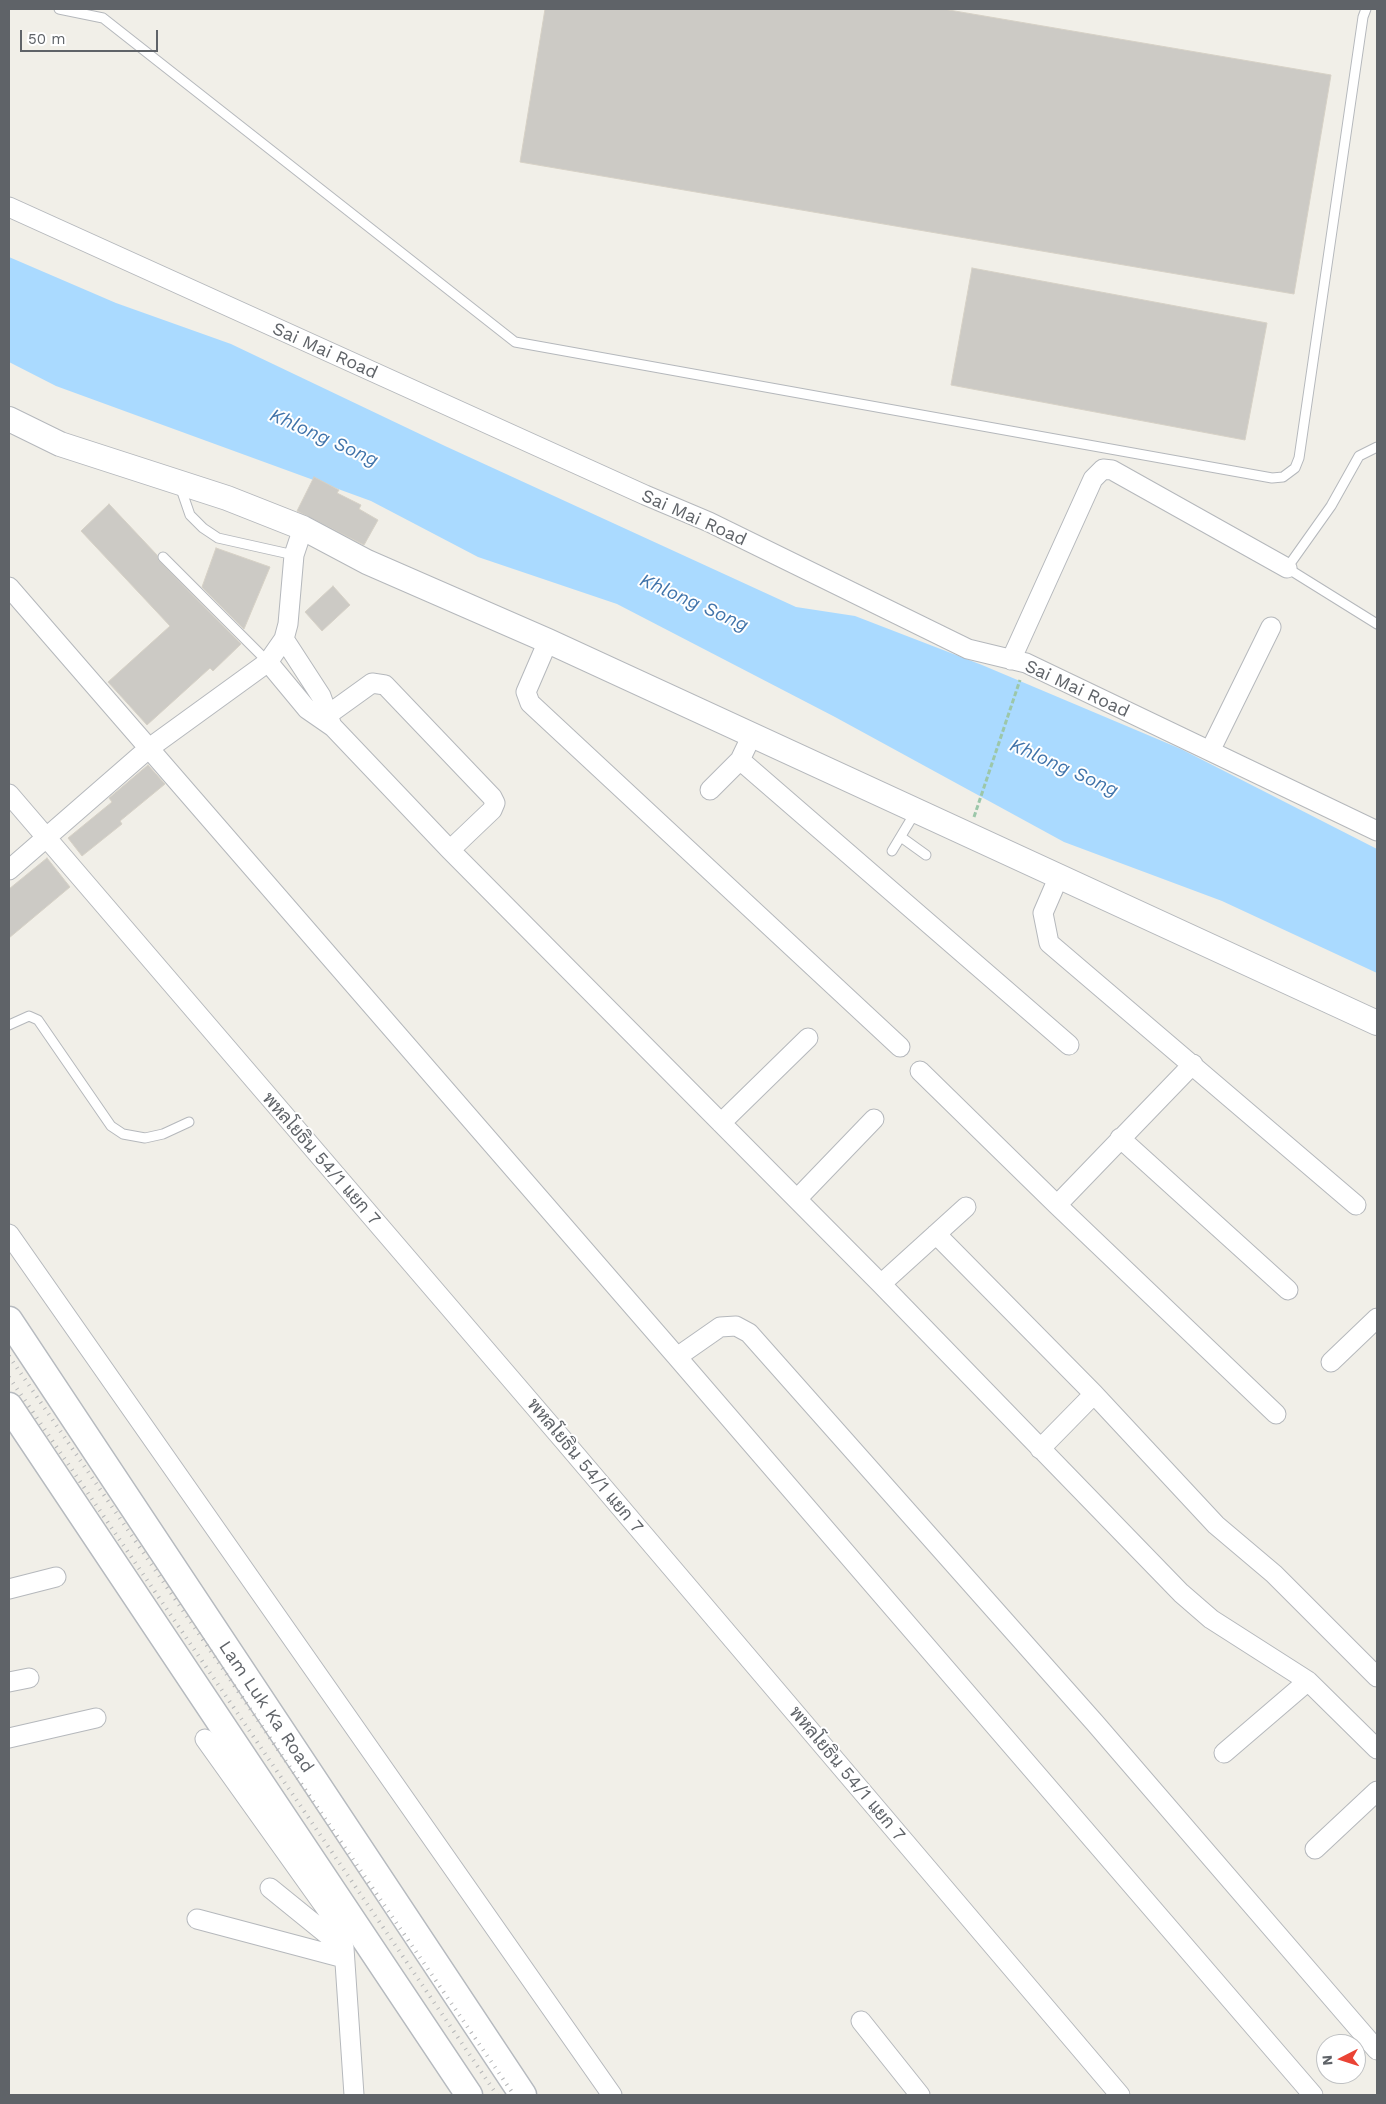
<!DOCTYPE html>
<html>
<head>
<meta charset="utf-8">
<style>
  body { margin:0 }
  #map { position:relative; width:1386px; height:2104px; overflow:hidden; background:#f1efe8; font-family:"Work Sans",sans-serif }
  canvas { display:block }
  .frame { position:absolute; inset:0; border:10px solid #5f6368; pointer-events:none }
  .north { position:absolute; left:1316px; top:2034px; width:50px; height:50px; box-sizing:border-box; background:#fff; border:1px solid #bfc1c3; border-radius:50%; rotate:265deg; font-size:14px; font-weight:700; line-height:20px; text-align:center; color:#5f6368 }
  .north::after { content:''; display:block; margin:auto; width:18px; height:22px; background:#ea4335; clip-path:polygon(50% 0,100% 100%,50% 72%,0 100%) }
  .scale { position:absolute; left:20px; top:30px; width:138px; height:22px; box-sizing:border-box; border:2px solid #5f6368; border-top:0; padding-left:6px; font-size:15px; line-height:18px; white-space:nowrap; color:#5f6368; -webkit-text-stroke:4px #fff; paint-order:stroke }
</style>
</head>
<body>
<div id="map">
<canvas width="1386" height="2104"></canvas>
<div class="frame"></div>
<div class="north">N</div>
<div class="scale">50 m</div>
</div>
<script>
const c = document.querySelector('canvas').getContext('2d');
c.lineJoin = 'round';
function paint(path, color) {
  c.fillStyle = color;
  c.fill(path, 'evenodd');
}
function poly(rows) {
  const path = new Path2D();
  for (const r of rows) {
    path.moveTo(r[0], r[1]);
    for (let i = 2; i < r.length; i += 2) path.lineTo(r[i], r[i + 1]);
  }
  return path;
}
function trace(path, color, width, dash) {
  c.strokeStyle = color;
  c.lineWidth = width;
  c.lineCap = dash ? 'butt' : 'round';
  c.setLineDash(dash || []);
  c.stroke(path);
}
function label(font, color, halo, rows, align = 'center') {
  c.font = font + ' "Work Sans",Sarabun,sans-serif';
  c.lineWidth = 4;
  c.setLineDash([]);
  c.textBaseline = 'middle';
  c.strokeStyle = halo;
  c.fillStyle = color;
  for (const [text, x, y, turn = 0] of rows) {
    c.save();
    c.translate(x, y);
    c.rotate((+turn || 0) * Math.PI / 180);
    c.textAlign = isNaN(turn) ? turn : align;
    if (halo) c.strokeText(text, 0, 0);
    c.fillText(text, 0, 0);
    c.restore();
  }
}
paint(poly([
  [9,257,116,303,231,344,445,446,796,607,855,616,982,665,1181,749,1377,849,1377,973,1222,901,1064,842,835,717,617,604,478,557,371,501,56,386,9,362]
]), '#aadaff');
const building = poly([
  [545,9,943,9,1331,75,1294,294,520,162,545,9],
  [972,268,1267,323,1245,440,951,385,972,268],
  [314,477,339,490,337,493,361,505,359,509,378,520,364,545,297,511,314,477],
  [109,504,157,555,159,561,241,644,213,671,210,668,147,725,108,682,170,626,81,531,109,504],
  [216,548,270,567,244,629,202,587,216,548],
  [333,586,350,605,322,631,305,612,333,586],
  [148,765,165,784,120,821,122,824,82,856,68,838,112,802,109,798,148,765],
  [47,858,70,887,9,938,9,889,47,858]
]);
paint(building, '#cccac5');
trace(building, '#d6d1c6', 1);
const service = poly([
  [59,9,103,18,515,342,1272,478,1283,477,1295,468,1299,458,1363,17,1366,9],
  [1377,447,1359,456,1331,506,1287,568,1377,624],
  [180,486,190,515,203,528,218,538,294,555],
  [163,557,268,662],
  [901,837,926,855],
  [892,851,916,811],
  [9,1025,29,1016,38,1020,111,1126,123,1134,145,1138,163,1134,189,1122]
]);
const minor = poly([
  [9,207,645,495,709,522,968,649,1026,663,1377,831],
  [9,587,677,1357,1313,2095],
  [284,639,321,696,332,726],
  [548,641,526,692,530,703,900,1047],
  [1011,660,1093,479,1103,469,1112,470,1287,568],
  [268,662,307,709,333,727,450,850,881,1284,1181,1593,1211,1619,1308,1681,1377,1749],
  [322,719,372,683,385,685,492,797,495,803,492,810,450,850],
  [1210,751,1271,627],
  [740,760,1069,1045],
  [710,790,740,760,752,735],
  [9,794,564,1441,1120,2095],
  [9,870,148,749,268,662,284,639,288,624,294,555,303,528],
  [1059,876,1043,913,1049,943,1356,1205],
  [920,1071,1057,1205,1276,1414],
  [721,1123,808,1038],
  [1120,1138,1288,1290],
  [797,1199,874,1119],
  [1057,1205,1193,1064],
  [9,1234,612,2095],
  [936,1234,1094,1394,1216,1525,1274,1574,1377,1677],
  [881,1284,966,1207],
  [677,1357,720,1327,736,1326,749,1333,1095,1723,1377,2050],
  [1331,1362,1377,1318],
  [1040,1449,1094,1394],
  [9,1589,56,1577],
  [9,1682,29,1678],
  [9,1738,96,1718],
  [205,1739,337,1924,344,1948,354,2095],
  [1224,1753,1308,1681],
  [1315,1849,1377,1791],
  [270,1888,344,1948],
  [197,1919,344,1958],
  [861,2021,920,2095]
]);
const tertiary = poly([
  [9,419,60,444,227,498,303,528,367,562,548,641,1377,1023]
]);
const secondary = poly([
  [9,1320,523,2095],
  [9,1406,469,2095]
]);
trace(service, '#b5b8bc', 11);
trace(minor, '#b5b8bc', 21);
trace(tertiary, '#b5b8bc', 26);
trace(secondary, '#b6babf', 29);
trace(poly([
  [974,817,1020,680]
]), '#9cc7a9', 3, [5, 2.5]);
trace(service, '#fff', 9);
trace(minor, '#fff', 19);
trace(tertiary, '#fff', 24);
trace(secondary, '#fff', 26);
trace(poly([
  [9,1356,514,2095],
  [9,1377,497,2095]
]), '#b6b7b8', 4, [1, 6]);
label('18px', '#5f6368', '#fff', [
  ["Sai Mai Road",325,351,24],
  ["Sai Mai Road",694,518,24],
  ["Sai Mai Road",1077,689,25],
  ["พหลโยธิน 54/1 แยก 7",321,1159,49],
  ["พหลโยธิน 54/1 แยก 7",585,1466,50],
  ["Lam Luk Ka Road",266,1707,56],
  ["พหลโยธิน 54/1 แยก 7",847,1774,50]
]);
label('italic 19px', '#4174aa', '#fff', [
  ["Khlong Song",324,438,24],
  ["Khlong Song",694,603,24],
  ["Khlong Song",1064,768,24]
]);
</script>
</body>
</html>
